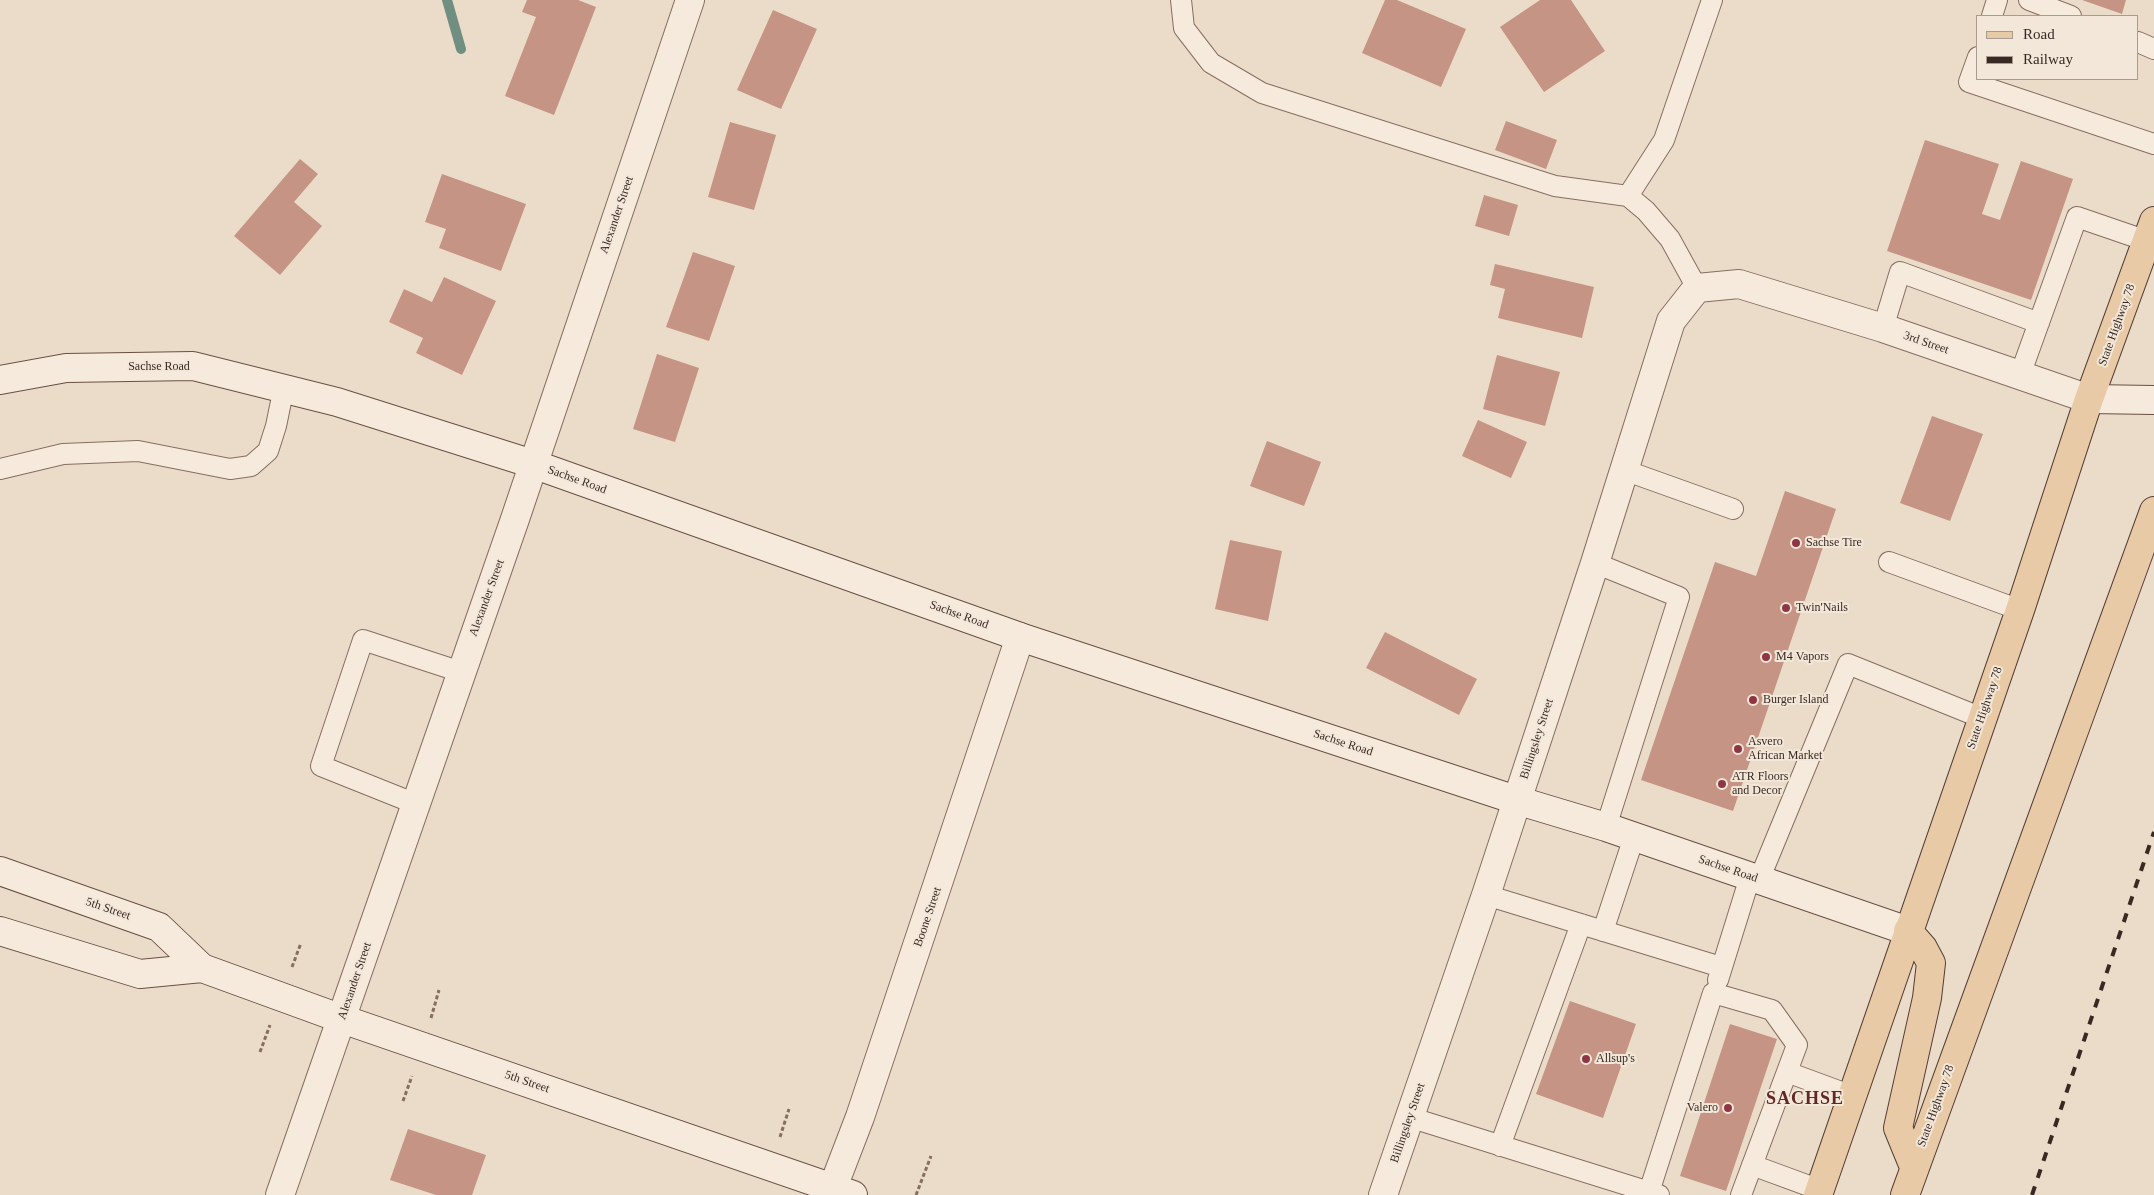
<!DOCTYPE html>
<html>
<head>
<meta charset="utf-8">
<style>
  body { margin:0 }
  #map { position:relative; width:2154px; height:1195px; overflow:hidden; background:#ebdcca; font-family:Georgia,serif }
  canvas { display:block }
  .legend { position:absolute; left:1976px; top:15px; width:162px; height:65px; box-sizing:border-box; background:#f3e7d9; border:1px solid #a89b90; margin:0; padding:6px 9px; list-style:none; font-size:15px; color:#382922 }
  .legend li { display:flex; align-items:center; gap:10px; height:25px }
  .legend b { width:25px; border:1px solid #a89b90 }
</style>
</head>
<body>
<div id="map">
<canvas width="2154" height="1195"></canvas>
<ul class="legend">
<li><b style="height:6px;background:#e9caa7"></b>Road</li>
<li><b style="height:6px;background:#382922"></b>Railway</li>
</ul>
</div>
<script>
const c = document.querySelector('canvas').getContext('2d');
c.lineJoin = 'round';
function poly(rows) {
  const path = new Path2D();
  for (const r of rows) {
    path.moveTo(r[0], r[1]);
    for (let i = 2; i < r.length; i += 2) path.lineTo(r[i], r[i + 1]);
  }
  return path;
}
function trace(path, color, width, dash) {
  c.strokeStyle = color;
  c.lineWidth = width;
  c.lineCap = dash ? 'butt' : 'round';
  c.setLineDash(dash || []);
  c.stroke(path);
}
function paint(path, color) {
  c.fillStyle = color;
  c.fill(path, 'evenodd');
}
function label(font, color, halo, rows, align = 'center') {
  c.font = font + ' Georgia,serif';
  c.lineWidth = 4;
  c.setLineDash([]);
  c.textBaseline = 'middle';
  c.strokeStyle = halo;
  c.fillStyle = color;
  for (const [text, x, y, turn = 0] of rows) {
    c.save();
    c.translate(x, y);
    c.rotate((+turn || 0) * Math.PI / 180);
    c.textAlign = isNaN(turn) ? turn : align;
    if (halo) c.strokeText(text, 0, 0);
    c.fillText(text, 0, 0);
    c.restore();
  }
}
trace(poly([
  [447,0,461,49]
]), '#718e82', 10);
paint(poly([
  [527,0,578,0,596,7,554,115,505,96,536,17,522,12],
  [1385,0,1397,0,1466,29,1441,87,1362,53],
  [1540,0,1571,0,1605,51,1544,92,1500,27],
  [2082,0,2126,0,2122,14],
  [773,10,817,29,781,109,737,90],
  [1506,121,1557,140,1546,169,1495,150],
  [730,122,776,135,754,210,708,197],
  [1925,140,1999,164,1982,214,2000,220,2021,161,2073,179,2031,300,1887,251],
  [300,159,318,174,294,202,322,226,280,275,234,236],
  [442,174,526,204,501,271,439,248,446,229,425,222],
  [1484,195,1518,205,1509,236,1475,226],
  [693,252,735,266,709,341,666,327],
  [1495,264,1594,287,1582,338,1498,318,1505,289,1490,285],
  [444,277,496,301,462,375,416,353,423,338,389,322,404,289,432,302],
  [657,354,699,368,675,442,633,429],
  [1497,355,1560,372,1545,426,1483,409],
  [1932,416,1983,434,1950,521,1900,503],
  [1478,420,1527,442,1511,478,1462,456],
  [1267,441,1321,462,1304,506,1250,486],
  [1785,491,1836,509,1733,811,1641,780,1715,562,1756,576],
  [1230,540,1282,551,1268,621,1215,609],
  [1385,632,1477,679,1459,715,1366,668],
  [1570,1001,1636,1024,1603,1118,1536,1094],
  [1730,1024,1777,1039,1726,1191,1680,1176],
  [408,1129,486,1155,472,1195,436,1195,390,1180]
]), '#c59484');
const lane = poly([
  [1181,0,1184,28,1211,63,1262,93,1555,186,1628,196,1664,140,1712,0],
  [2029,0,2071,16],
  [1992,16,1997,0],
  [2138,42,2154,49],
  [1978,57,1969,82,2154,144],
  [1628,196,1646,211,1670,239,1697,288],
  [1883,328,1900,272,2039,323],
  [2020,375,2077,217,2147,241],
  [0,469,63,454,138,451,230,469,251,466,268,451,276,426,284,387],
  [1624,470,1733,509],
  [1889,562,2020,610],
  [1595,563,1679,597,1606,827],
  [416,804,321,766,363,640,461,672],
  [1759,880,1848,664,1982,718],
  [1486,895,1721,967],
  [1603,931,1634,837],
  [1718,980,1750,877],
  [1787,1072,1852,1096],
  [1409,1117,1659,1195],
  [1500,1146,1581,924],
  [1752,1165,1820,1190],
  [1649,1192,1713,993,1772,1010,1797,1045,1741,1195]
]);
const street = poly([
  [280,1195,515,519,690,0],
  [830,1195,860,1117,1020,637],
  [1383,1195,1486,895,1595,563,1671,321,1697,288,1739,284,1883,328,2089,399]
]);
const secondary = poly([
  [0,380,66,368,193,366,337,402,533,464,1020,637,1516,800,1606,827,1908,931],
  [2089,399,2154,400],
  [0,871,159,927,202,968,342,1019,853,1195],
  [0,931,140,974,202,968]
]);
const primary = poly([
  [1908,931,1923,948,1931,963,1927,998,1898,1128,1914,1167],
  [1818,1195,2020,610,2089,399,2154,221],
  [1905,1195,2154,511]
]);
trace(lane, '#866e60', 22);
trace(street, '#866e60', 30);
trace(secondary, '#685043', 30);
trace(primary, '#543e34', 30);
trace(poly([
  [292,967,301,943],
  [431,1018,439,990],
  [260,1052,270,1025],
  [403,1101,412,1076],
  [780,1137,789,1109],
  [916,1195,931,1156]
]), '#866e60', 3, [4, 2.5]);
trace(lane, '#f6eadd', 20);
trace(street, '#f6eadd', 28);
trace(secondary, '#f6eadd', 28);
trace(primary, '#e9caa7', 28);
trace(poly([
  [2032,1195,2154,832]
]), '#382922', 4, [9, 9]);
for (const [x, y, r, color] of [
  [1796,543,5,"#8f3645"],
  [1786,608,5,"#8f3645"],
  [1766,657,5,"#8f3645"],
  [1753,700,5,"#8f3645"],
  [1738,749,5,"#8f3645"],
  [1722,784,5,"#8f3645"],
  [1586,1059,5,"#8f3645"],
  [1728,1108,5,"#8f3645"]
]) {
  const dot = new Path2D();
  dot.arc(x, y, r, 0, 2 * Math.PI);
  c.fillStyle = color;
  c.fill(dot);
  trace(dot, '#f3e7d9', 2);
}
label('12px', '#382922', '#f3e7d9', [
  ["Alexander Street",617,215,-71],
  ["State Highway 78",2117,325,-70],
  ["3rd Street",1926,343,19],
  ["Sachse Road",159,367],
  ["Sachse Road",577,480,20],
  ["Alexander Street",487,598,-70],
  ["Sachse Road",959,615,20],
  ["State Highway 78",1985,708,-71],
  ["Billingsley Street",1537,739,-72],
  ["Sachse Road",1343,743,18],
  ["Sachse Road",1728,869,19],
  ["5th Street",108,909,19],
  ["Boone Street",928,917,-71],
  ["Alexander Street",355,981,-71],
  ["5th Street",527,1082,19],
  ["State Highway 78",1936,1106,-70],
  ["Billingsley Street",1408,1123,-71]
]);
label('12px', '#382922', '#f3e7d9', [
  ["Sachse Tire",1806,543],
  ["Twin'Nails",1796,608],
  ["M4 Vapors",1776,657],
  ["Burger Island",1763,700],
  ["Asvero",1748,742],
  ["African Market",1748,756],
  ["ATR Floors",1732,777],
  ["and Decor",1732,791],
  ["Allsup's",1596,1059],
  ["Valero",1718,1108,"right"]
], 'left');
c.letterSpacing = '1px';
label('bold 18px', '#602826', '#f3e7d9', [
  ["SACHSE",1805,1099]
]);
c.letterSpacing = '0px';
</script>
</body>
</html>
